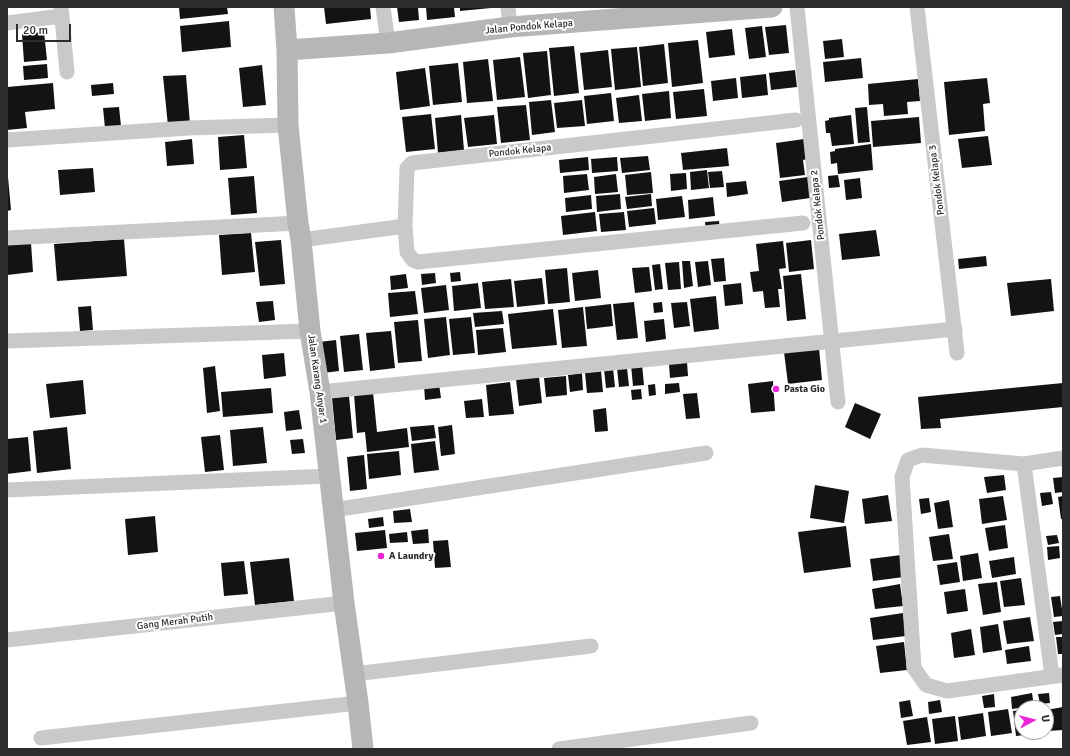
<!DOCTYPE html>
<html>
<head>
<meta charset="utf-8">
<style>
  body { margin:0 }
  #map { position:relative; width:1070px; height:756px; overflow:hidden; background:#fff; font-family:Signika,sans-serif }
  canvas { display:block }
  .frame { position:absolute; inset:0; border:8px solid #2c2c2c; pointer-events:none }
  .north { position:absolute; left:1014px; top:700px; width:40px; height:40px; box-sizing:border-box; background:#fff; border:1px solid #ababab; border-radius:50%; rotate:83deg; font-size:11px; font-weight:700; line-height:16px; text-align:center; color:#2c2c2c }
  .north::after { content:''; display:block; margin:auto; width:14px; height:18px; background:#ea27d6; clip-path:polygon(50% 0,100% 100%,50% 72%,0 100%) }
  .scale { position:absolute; left:16px; top:24px; width:55px; height:18px; box-sizing:border-box; border:2px solid #2c2c2c; border-top:0; padding-left:5px; font-size:12px; line-height:14px; white-space:nowrap; color:#2c2c2c; -webkit-text-stroke:3px #fff; paint-order:stroke }
</style>
</head>
<body>
<div id="map">
<canvas width="1070" height="756"></canvas>
<div class="frame"></div>
<div class="north">U</div>
<div class="scale">20 m</div>
</div>
<script>
const c = document.querySelector('canvas').getContext('2d');
c.lineJoin = 'round';
function paint(path, color) {
  c.fillStyle = color;
  c.fill(path, 'evenodd');
}
function poly(rows) {
  const path = new Path2D();
  for (const r of rows) {
    path.moveTo(r[0], r[1]);
    for (let i = 2; i < r.length; i += 2) path.lineTo(r[i], r[i + 1]);
  }
  return path;
}
function trace(path, color, width, dash) {
  c.strokeStyle = color;
  c.lineWidth = width;
  c.lineCap = dash ? 'butt' : 'round';
  c.setLineDash(dash || []);
  c.stroke(path);
}
function label(font, color, halo, rows, align = 'center') {
  c.font = font + ' Signika,sans-serif';
  c.lineWidth = 4;
  c.setLineDash([]);
  c.textBaseline = 'middle';
  c.strokeStyle = halo;
  c.fillStyle = color;
  for (const [text, x, y, turn = 0] of rows) {
    c.save();
    c.translate(x, y);
    c.rotate((+turn || 0) * Math.PI / 180);
    c.textAlign = isNaN(turn) ? turn : align;
    if (halo) c.strokeText(text, 0, 0);
    c.fillText(text, 0, 0);
    c.restore();
  }
}
paint(poly([
  [179,7,227,7,228,14,180,19],
  [324,7,370,7,371,19,326,24],
  [397,7,418,7,419,20,399,22],
  [426,7,454,7,455,17,427,20],
  [460,7,490,7,491,8,460,11],
  [229,21,231,47,182,52,180,26],
  [786,25,789,53,769,55,765,27],
  [762,26,766,57,749,59,745,28],
  [732,29,735,55,709,58,706,32],
  [44,32,47,60,24,62,22,34],
  [842,39,844,57,825,59,823,41],
  [698,40,703,83,672,87,668,43],
  [664,44,668,83,643,86,639,47],
  [574,46,579,93,554,96,549,48],
  [637,47,641,87,615,90,611,49],
  [608,50,612,87,584,90,580,53],
  [547,51,551,95,528,98,523,53],
  [520,57,525,97,497,100,493,60],
  [861,58,863,78,825,82,823,62],
  [488,59,493,101,467,103,463,62],
  [458,63,462,102,433,105,429,66],
  [47,64,48,78,24,80,23,66],
  [262,65,266,105,243,107,239,68],
  [425,68,430,106,400,110,396,72],
  [795,70,797,87,771,90,769,73],
  [766,74,768,95,742,98,740,77],
  [186,75,190,124,168,126,163,76],
  [736,78,738,98,713,101,711,81],
  [987,78,990,103,983,104,985,131,949,135,944,82],
  [918,79,920,101,907,102,908,114,884,116,883,104,869,105,868,84],
  [53,83,55,109,25,112,27,128,7,130,7,87],
  [113,83,114,94,92,96,91,85],
  [704,89,707,116,676,119,673,92],
  [669,91,671,118,645,121,642,94],
  [611,93,614,121,587,124,584,96],
  [639,95,642,121,619,123,616,98],
  [551,100,555,132,532,135,529,102],
  [582,100,585,126,557,128,554,103],
  [526,105,530,140,501,143,497,107],
  [119,107,121,126,105,128,103,108],
  [867,107,870,142,858,143,855,108],
  [431,114,435,149,406,152,402,117],
  [461,115,464,150,438,153,435,118],
  [494,115,497,144,468,147,464,118],
  [851,115,854,144,832,146,830,133,826,133,825,121,829,120,829,118],
  [919,117,921,143,873,147,871,121],
  [244,135,247,168,220,170,218,137],
  [988,136,992,165,962,168,958,139],
  [192,139,194,164,167,166,165,142],
  [804,139,807,159,803,160,805,175,780,178,776,143],
  [871,144,873,170,838,174,837,163,831,164,830,152,835,151,835,149],
  [727,148,729,166,683,170,681,153],
  [648,156,650,170,622,173,620,158],
  [588,157,589,170,560,173,559,160],
  [617,157,618,171,592,173,591,159],
  [93,168,95,192,60,195,58,170],
  [707,170,709,188,691,190,690,172],
  [722,171,724,187,710,188,708,172],
  [651,172,653,193,627,195,625,175],
  [686,173,687,189,671,191,670,174],
  [587,174,589,190,564,193,563,176],
  [616,174,618,192,595,194,594,177],
  [838,175,840,187,829,188,828,176],
  [254,176,257,213,231,215,228,178],
  [7,177,8,177,11,210,7,211],
  [808,177,810,198,782,202,779,181],
  [860,178,862,198,846,200,844,180],
  [746,181,748,194,727,197,726,183],
  [620,194,621,209,597,212,596,196],
  [651,194,652,206,627,209,625,197],
  [591,195,592,209,566,212,565,198],
  [682,196,685,217,658,220,656,199],
  [713,197,715,216,689,219,688,200],
  [654,208,656,224,629,227,627,211],
  [595,212,597,231,563,235,561,216],
  [624,212,626,230,601,232,599,214],
  [719,221,720,230,706,232,705,222],
  [876,230,880,256,842,260,839,234],
  [251,233,255,272,222,275,219,235],
  [124,239,127,276,57,281,54,244],
  [281,240,285,284,260,286,255,242],
  [811,240,814,269,789,272,786,243],
  [783,241,786,268,779,269,782,289,778,289,780,307,765,308,763,291,753,292,750,272,759,271,756,244],
  [31,243,33,272,7,275,7,245],
  [986,256,987,266,959,269,958,259],
  [724,258,726,281,714,282,711,259],
  [682,261,690,261,693,286,684,288],
  [708,261,711,285,698,287,695,262],
  [679,262,681,289,668,290,665,263],
  [660,264,663,289,655,290,652,265],
  [649,267,652,291,635,293,632,268],
  [567,268,570,302,548,304,545,270],
  [598,270,601,298,575,301,572,273],
  [460,272,461,281,451,282,450,273],
  [435,273,436,283,422,285,421,274],
  [406,274,408,288,391,290,390,276],
  [801,274,806,319,787,321,783,276],
  [542,278,545,304,517,307,514,281],
  [511,279,514,307,485,309,482,282],
  [1051,279,1054,311,1011,316,1007,283],
  [478,283,481,308,454,311,452,286],
  [741,283,743,304,725,306,723,285],
  [446,285,449,310,424,313,421,288],
  [415,291,418,314,390,317,388,293],
  [716,296,719,329,694,332,690,299],
  [273,301,275,320,259,322,256,302],
  [634,302,638,338,617,340,613,304],
  [662,302,663,312,654,313,653,303],
  [687,302,690,326,674,328,671,303],
  [611,304,613,326,587,329,585,307],
  [91,306,93,330,80,331,78,307],
  [583,307,587,346,562,348,558,310],
  [553,309,557,345,512,349,508,314],
  [502,311,504,324,475,327,473,313],
  [446,317,450,355,428,358,424,319],
  [471,317,475,353,453,355,449,319],
  [664,319,666,339,646,342,644,321],
  [418,320,422,361,398,363,394,322],
  [503,328,506,352,478,355,476,330],
  [391,331,395,368,370,371,366,333],
  [359,334,363,370,344,372,340,336],
  [336,340,339,371,323,373,319,342],
  [819,348,822,380,788,384,784,352],
  [284,353,286,376,264,379,262,355],
  [687,362,688,376,670,378,669,364],
  [642,364,644,385,633,386,631,365],
  [215,366,220,411,207,413,203,368],
  [613,368,615,387,606,388,604,369],
  [617,368,627,368,629,386,619,387],
  [601,371,603,392,587,393,585,373],
  [582,373,583,390,570,392,568,375],
  [566,376,567,395,546,397,544,378],
  [539,377,542,403,519,406,516,379],
  [83,380,86,414,50,418,46,384],
  [773,381,775,411,751,413,748,384],
  [510,382,514,414,489,416,486,385],
  [679,383,680,392,665,394,665,384],
  [1063,383,1063,407,940,419,941,428,921,429,918,397],
  [439,384,441,398,425,400,424,385],
  [655,384,656,395,649,396,648,385],
  [271,388,273,413,223,417,221,392],
  [641,389,642,399,632,400,631,390],
  [373,392,377,432,407,428,409,447,367,452,365,432,357,433,354,394],
  [697,393,700,418,686,419,683,394],
  [349,396,353,438,336,440,332,398],
  [482,399,484,417,466,418,464,401],
  [855,403,881,414,870,439,845,427],
  [606,408,608,431,595,432,593,410],
  [299,410,302,429,286,431,284,412],
  [434,425,436,438,412,441,410,427],
  [452,425,455,454,441,456,438,427],
  [67,427,71,469,37,473,33,431],
  [263,427,267,463,233,466,230,430],
  [220,435,224,470,205,472,201,437],
  [28,437,31,471,7,474,7,439],
  [303,439,305,453,292,454,290,440],
  [435,441,439,470,414,473,411,444],
  [399,451,401,475,369,479,367,454],
  [364,455,367,489,350,491,347,457],
  [1004,475,1006,490,987,493,984,477],
  [1063,477,1063,492,1055,493,1053,478],
  [815,485,849,491,844,523,810,518],
  [1051,492,1053,504,1042,506,1040,493],
  [888,495,892,521,865,524,862,499],
  [1003,496,1007,520,982,524,979,499],
  [1063,496,1063,519,1061,519,1058,497],
  [929,498,931,512,921,514,919,499],
  [949,500,953,527,938,529,934,503],
  [410,509,412,522,394,523,393,511],
  [155,516,158,552,128,555,125,519],
  [383,517,384,526,369,528,368,519],
  [1005,525,1008,548,989,551,985,528],
  [846,526,851,567,804,573,798,532],
  [428,529,429,543,413,544,411,531],
  [385,530,387,548,357,551,355,533],
  [407,532,408,542,390,543,389,534],
  [949,534,953,559,933,561,929,537],
  [1057,535,1059,543,1048,545,1046,536],
  [448,540,451,567,435,568,433,541],
  [1059,546,1060,558,1048,560,1047,547],
  [978,553,982,578,963,581,960,556],
  [901,555,904,577,873,581,870,559],
  [1014,557,1016,574,992,578,989,561],
  [289,558,294,601,255,605,250,562],
  [244,561,248,594,224,596,221,563],
  [957,562,960,582,940,585,937,565],
  [1021,578,1025,605,1004,607,1000,581],
  [997,582,1001,612,983,615,978,584],
  [900,584,903,606,875,609,872,589],
  [965,589,968,611,947,614,944,592],
  [1060,596,1063,616,1054,617,1051,597],
  [903,613,906,636,873,640,870,618],
  [1030,617,1034,641,1007,644,1003,621],
  [1063,621,1063,634,1055,635,1053,622],
  [998,624,1002,650,983,653,980,627],
  [971,629,975,655,954,658,951,633],
  [1056,637,1063,637,1063,654,1058,654],
  [904,642,907,670,880,673,876,646],
  [1029,646,1031,661,1007,664,1005,650],
  [1032,693,1034,706,1012,709,1011,697],
  [1049,693,1050,703,1040,704,1038,694],
  [994,694,995,707,984,708,982,696],
  [910,700,913,716,901,718,899,702],
  [940,700,942,712,929,714,928,702],
  [1063,707,1063,730,1048,731,1046,710],
  [1008,709,1012,733,991,736,988,712],
  [1022,710,1022,732,1042,733,1016,736,1013,711],
  [983,713,986,736,961,740,958,717],
  [955,716,958,741,935,744,932,719],
  [927,717,931,742,907,745,903,721]
]), '#131313');
trace(poly([
  [61,7,67,72],
  [383,7,388,43],
  [508,7,510,27],
  [797,7,838,402],
  [917,7,957,353],
  [7,23,62,16],
  [7,140,189,128,288,125],
  [405,226,407,252,413,260,418,262,803,223],
  [7,238,298,223],
  [301,240,405,226,407,168,412,163,796,120],
  [7,341,310,331],
  [320,392,955,329],
  [1063,458,1024,464,922,455,908,460,902,477,914,668,926,685,947,691,1063,675],
  [1024,464,1052,676],
  [7,490,329,476],
  [333,510,706,453],
  [7,640,344,603],
  [354,674,591,646],
  [41,738,358,703],
  [559,749,751,723]
]), '#c9c9c9', 15);
trace(poly([
  [284,7,287,50,288,125,298,223,301,240,310,331,320,392,344,603,358,703,363,749],
  [287,50,388,43,510,27,772,7]
]), '#b6b6b6', 21);
for (const [x, y, r, color] of [
  [776,389,4,"#ea27d6"],
  [381,556,4,"#ea27d6"]
]) {
  const dot = new Path2D();
  dot.arc(x, y, r, 0, 2 * Math.PI);
  c.fillStyle = color;
  c.fill(dot);
  trace(dot, '#fff', 1.5);
}
label('10px', '#2c2c2c', '#fff', [
  ["Jalan Pondok Kelapa",529,27,-5],
  ["Pondok Kelapa",520,151,-6],
  ["Pondok Kelapa 3",937,180,-97],
  ["Pondok Kelapa 2",818,205,-96],
  ["Jalan Karang Anyar 1",317,379,82],
  ["Gang Merah Putih",175,622,-7]
]);
label('bold 10px', '#2c2c2c', '#fff', [
  ["Pasta Gio",784,389],
  ["A Laundry",389,556]
], 'left');
</script>
</body>
</html>
